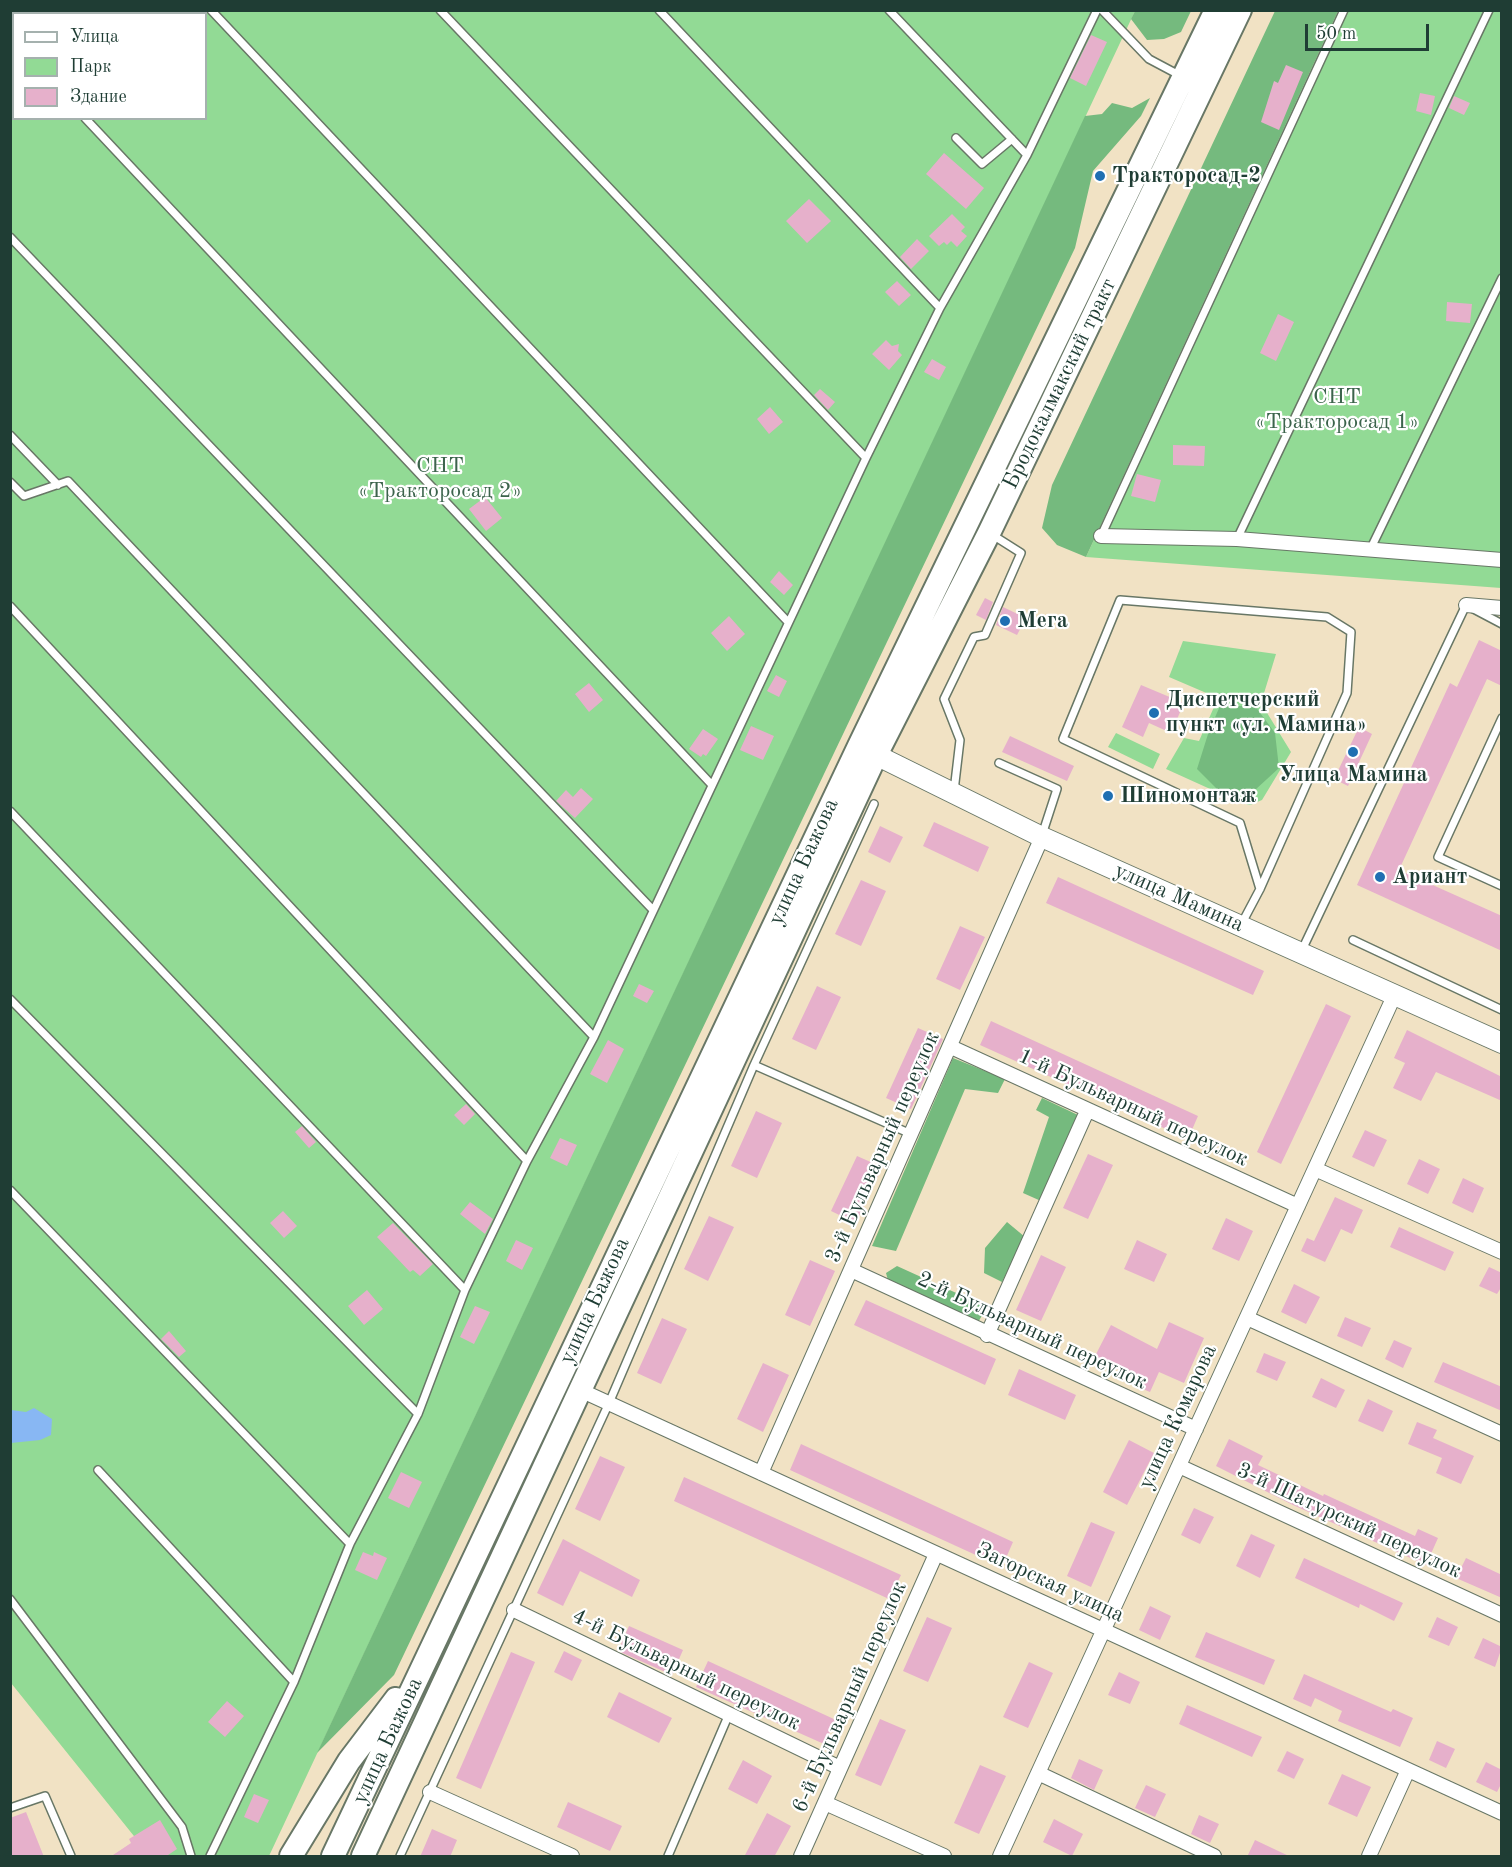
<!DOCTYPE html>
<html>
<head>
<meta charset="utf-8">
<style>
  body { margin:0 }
  #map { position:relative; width:1512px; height:1867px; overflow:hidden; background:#f1e2c4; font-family:"Old Standard TT",serif }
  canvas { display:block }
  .frame { position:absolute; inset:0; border:12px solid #1f3d34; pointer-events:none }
  .legend { position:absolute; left:12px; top:12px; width:195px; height:108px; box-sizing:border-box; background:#fff; border:2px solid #a5b1ae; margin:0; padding:8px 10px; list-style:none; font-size:18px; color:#1f3d34 }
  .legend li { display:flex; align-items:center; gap:12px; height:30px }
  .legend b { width:30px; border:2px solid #a5b1ae }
  .scale { position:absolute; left:1305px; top:24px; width:124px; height:27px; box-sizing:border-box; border:3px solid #1f3d34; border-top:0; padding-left:8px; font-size:18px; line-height:21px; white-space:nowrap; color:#1f3d34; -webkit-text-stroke:4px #fff; paint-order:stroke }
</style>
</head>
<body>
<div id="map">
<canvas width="1512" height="1867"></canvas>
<div class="frame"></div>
<ul class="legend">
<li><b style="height:8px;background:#fff"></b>Улица</li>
<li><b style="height:16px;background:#92da95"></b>Парк</li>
<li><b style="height:16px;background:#e6b0cb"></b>Здание</li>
</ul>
<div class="scale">50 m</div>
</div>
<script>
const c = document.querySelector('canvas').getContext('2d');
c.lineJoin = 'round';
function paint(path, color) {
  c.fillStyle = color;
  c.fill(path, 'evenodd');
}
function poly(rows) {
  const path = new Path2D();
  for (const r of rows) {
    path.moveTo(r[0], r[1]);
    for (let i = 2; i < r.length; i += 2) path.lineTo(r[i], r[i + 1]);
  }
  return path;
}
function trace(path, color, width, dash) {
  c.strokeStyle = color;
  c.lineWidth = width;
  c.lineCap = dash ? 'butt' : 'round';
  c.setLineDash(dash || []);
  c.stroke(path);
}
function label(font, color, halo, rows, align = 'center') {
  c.font = font + ' "Old Standard TT",serif';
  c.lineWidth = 4.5;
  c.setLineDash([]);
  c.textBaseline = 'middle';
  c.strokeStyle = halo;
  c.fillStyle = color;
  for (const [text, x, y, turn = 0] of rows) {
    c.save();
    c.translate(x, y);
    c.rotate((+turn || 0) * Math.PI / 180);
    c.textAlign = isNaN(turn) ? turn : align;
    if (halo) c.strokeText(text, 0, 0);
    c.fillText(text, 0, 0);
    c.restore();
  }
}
paint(poly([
  [10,11,1135,11,269,1856,150,1856,11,1683],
  [14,14,206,14,206,118,14,118],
  [1338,11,1501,11,1501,588,1086,557],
  [1183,641,1276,654,1261,703,1291,752,1262,800,1250,805,1241,803,1166,769,1184,738,1199,741,1218,698,1169,677],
  [1116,733,1160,754,1153,769,1108,747]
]), '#92da95');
paint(poly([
  [1135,11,1135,10,1191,11,1181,32,1164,39,1147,40,1131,19],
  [1275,11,1338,11,1086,557,1057,545,1042,528,1052,485],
  [1150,98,1141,116,1093,171,1075,248,394,1675,317,1753,1085,116,1102,114,1112,103,1132,108],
  [1220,706,1255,706,1275,733,1279,768,1255,790,1218,790,1197,769,1209,731],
  [953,1058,1005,1079,998,1093,965,1089,896,1251,872,1246],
  [1042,1098,1078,1115,1041,1201,1023,1193,1049,1117,1036,1110],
  [1007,1222,1025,1237,1002,1282,984,1273,985,1248],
  [897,1266,987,1307,977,1324,889,1284,886,1273]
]), '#75ba7e');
paint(poly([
  [34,1408,52,1419,51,1435,40,1440,11,1443,11,1410,26,1412]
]), '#88b7f3');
paint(poly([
  [1091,35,1107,42,1086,86,1070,78],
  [1286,65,1303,72,1279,130,1261,122,1274,81,1278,83],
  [1420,93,1435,96,1431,115,1416,111],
  [1454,96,1470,103,1464,115,1449,108],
  [944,153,984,188,966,209,926,174],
  [809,199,831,221,807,243,786,221],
  [952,214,965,227,961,231,967,236,957,247,951,241,947,245,944,242,939,246,929,236],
  [917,239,929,251,911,269,900,257],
  [897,281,911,295,899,306,885,292],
  [1447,302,1472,304,1470,323,1446,321],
  [1278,314,1294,322,1276,361,1260,353],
  [886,340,892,346,899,344,898,351,902,355,889,370,872,354],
  [932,359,946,367,939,380,924,372],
  [820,389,835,402,828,410,814,395],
  [770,407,783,422,769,434,757,419],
  [1173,445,1205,446,1204,466,1173,465],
  [1137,474,1161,480,1155,502,1131,496],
  [485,497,502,518,486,531,469,509],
  [779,571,793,585,784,595,770,582],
  [985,598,993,602,986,620,976,615],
  [1003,607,1026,618,1017,635,996,625],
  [729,616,745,634,727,651,711,633],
  [1479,640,1502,651,1502,686,1487,679,1399,870,1502,916,1502,951,1357,885,1450,683,1457,687],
  [776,675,787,681,779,697,767,691],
  [589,683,603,700,589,712,575,694],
  [1141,685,1184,703,1171,733,1149,723,1143,737,1122,727],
  [751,726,774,736,763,760,740,750],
  [1359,727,1372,734,1348,786,1334,779],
  [703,729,718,739,706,756,703,754,701,757,689,749],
  [1010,736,1074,766,1067,781,1002,752],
  [581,788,593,799,575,818,556,801,566,790,573,797],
  [934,822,989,847,978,872,923,846],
  [880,826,903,837,890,863,868,852],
  [1058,877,1264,971,1253,995,1046,903],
  [861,880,886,891,861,946,835,934],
  [960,926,985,937,960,990,936,979],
  [639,984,654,991,647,1003,633,996],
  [817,986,841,997,816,1050,792,1039],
  [1326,1004,1351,1016,1281,1164,1257,1152],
  [991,1021,1198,1116,1188,1139,980,1045],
  [918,1028,943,1039,911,1109,886,1098],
  [1407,1030,1502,1077,1502,1101,1436,1072,1421,1101,1393,1088,1405,1063,1394,1058],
  [608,1040,624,1049,607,1083,590,1074],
  [466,1104,475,1114,464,1125,454,1115],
  [756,1111,782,1123,757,1178,731,1166],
  [302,1126,316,1142,309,1148,295,1132],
  [1365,1130,1387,1140,1374,1167,1352,1157],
  [560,1138,577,1145,567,1166,550,1158],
  [1088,1154,1113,1165,1088,1219,1063,1208],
  [857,1156,882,1167,856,1223,831,1211],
  [1419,1159,1440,1169,1428,1194,1407,1184],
  [1463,1178,1484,1188,1473,1213,1452,1203],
  [1335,1197,1363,1210,1352,1234,1341,1229,1325,1262,1301,1251,1307,1238,1314,1241],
  [470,1202,493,1219,485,1234,460,1214],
  [283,1211,297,1226,284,1238,270,1223],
  [709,1216,734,1227,708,1281,684,1269],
  [1226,1218,1253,1231,1239,1261,1212,1249],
  [393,1223,433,1264,420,1276,413,1270,410,1272,377,1237],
  [1399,1227,1454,1252,1445,1271,1390,1247],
  [516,1240,533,1248,522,1270,506,1261],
  [1137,1240,1167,1254,1154,1282,1124,1269],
  [1041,1255,1066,1267,1041,1321,1016,1310],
  [810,1260,835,1271,810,1326,785,1315],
  [1489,1267,1502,1273,1502,1286,1497,1294,1479,1286],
  [1294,1284,1320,1297,1306,1324,1281,1312],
  [367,1290,383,1309,364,1325,348,1306],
  [866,1300,996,1359,985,1385,854,1325],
  [475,1306,490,1312,474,1344,460,1337],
  [1345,1317,1371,1328,1362,1347,1337,1336],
  [662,1318,687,1329,661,1384,637,1373],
  [1169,1322,1204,1338,1184,1383,1159,1372,1150,1392,1138,1387,1141,1380,1094,1358,1111,1325,1157,1349],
  [169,1331,186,1351,179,1357,161,1339],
  [1394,1340,1412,1348,1403,1368,1385,1359],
  [1264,1353,1286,1362,1277,1381,1256,1372],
  [1443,1362,1502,1387,1502,1411,1434,1382],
  [763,1363,789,1375,763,1432,737,1419],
  [1019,1369,1076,1395,1065,1420,1008,1395],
  [1321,1378,1345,1390,1336,1408,1312,1397],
  [1368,1399,1393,1411,1383,1432,1358,1421],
  [1417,1422,1437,1430,1433,1438,1474,1456,1461,1484,1436,1473,1442,1458,1408,1444],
  [1229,1439,1263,1456,1258,1465,1323,1496,1324,1494,1415,1536,1418,1529,1438,1538,1426,1565,1293,1505,1216,1466],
  [1129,1440,1154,1453,1127,1505,1103,1492],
  [801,1444,1013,1542,1002,1567,790,1470],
  [600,1456,625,1467,600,1521,575,1509],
  [401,1472,422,1482,409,1508,388,1498],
  [684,1477,901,1575,889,1599,674,1501],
  [1194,1508,1214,1517,1200,1544,1181,1535],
  [1091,1522,1115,1532,1091,1587,1067,1576],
  [1251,1534,1275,1545,1260,1578,1236,1566],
  [563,1539,640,1580,632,1597,580,1571,563,1606,537,1593],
  [363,1552,373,1556,374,1552,387,1558,377,1580,355,1570],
  [1304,1558,1403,1603,1394,1621,1360,1604,1359,1608,1295,1578],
  [1466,1558,1502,1575,1502,1598,1456,1578],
  [1150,1606,1171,1616,1160,1640,1139,1630],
  [927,1617,952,1628,928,1682,903,1671],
  [1437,1617,1458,1627,1449,1646,1428,1637],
  [629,1626,683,1650,672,1675,618,1651],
  [1206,1632,1275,1660,1264,1685,1195,1657],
  [1483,1638,1502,1647,1495,1667,1474,1658],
  [564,1651,582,1660,572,1681,554,1672],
  [511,1652,535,1662,481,1789,456,1778],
  [708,1661,836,1720,824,1744,696,1687],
  [1029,1662,1053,1673,1028,1728,1003,1717],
  [1119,1672,1140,1682,1130,1704,1108,1695],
  [1304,1674,1391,1712,1393,1709,1413,1718,1400,1747,1338,1721,1342,1711,1315,1698,1311,1707,1293,1699],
  [619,1692,672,1718,659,1743,607,1717],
  [227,1701,244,1716,225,1737,208,1722],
  [1187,1705,1262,1737,1252,1757,1179,1724],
  [880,1719,906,1730,881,1786,855,1775],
  [1437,1741,1455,1749,1446,1768,1429,1760],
  [1287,1751,1304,1759,1294,1779,1277,1771],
  [1079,1759,1103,1770,1094,1790,1071,1778],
  [743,1760,772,1776,757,1804,728,1789],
  [1486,1762,1502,1770,1502,1782,1497,1792,1476,1782],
  [980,1765,1006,1776,979,1834,954,1823],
  [1342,1774,1371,1787,1357,1817,1328,1804],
  [1146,1785,1166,1794,1155,1817,1135,1808],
  [254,1794,269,1800,258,1823,244,1817],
  [568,1802,622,1826,610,1851,557,1827],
  [26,1812,44,1857,10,1857,10,1818],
  [767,1813,791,1826,774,1857,744,1857],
  [1199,1815,1219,1824,1210,1843,1191,1834],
  [1054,1819,1083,1834,1072,1856,1043,1842],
  [160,1820,177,1849,165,1857,110,1857,131,1843,129,1839],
  [432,1829,457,1840,450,1857,420,1857],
  [1255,1840,1291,1857,1247,1857]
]), '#e6b0cb');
const service = poly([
  [211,10,788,622],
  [440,10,866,458],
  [659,10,940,308],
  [889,10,1027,155],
  [1102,10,1149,59,1181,76],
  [10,39,14,42],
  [85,118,712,785],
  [956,138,982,164,1012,139],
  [10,237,653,910],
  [10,435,58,485],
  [10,482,24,496,68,481,594,1037],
  [1101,536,1344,10],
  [1237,539,1489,10],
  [1370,550,1502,278],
  [10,606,527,1161],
  [1502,718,1438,857,1502,886],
  [999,763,1057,789,1042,835],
  [954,791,960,740,944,699,974,637,985,635,1021,553,991,534],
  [10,811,465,1290],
  [1242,923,1260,889,1347,693,1351,632,1327,617,1120,600,1063,739,1240,823,1260,889],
  [1353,940,1502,1010],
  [1301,952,1466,605,1502,624],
  [10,999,418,1414],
  [754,1065,911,1134],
  [10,1190,350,1544],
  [98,1470,294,1682],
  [10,1599,182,1827,191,1856],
  [10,1808,45,1796,71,1856],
  [210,1856,294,1682,350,1544,418,1414,465,1290,527,1161,594,1037,866,458,940,308,1027,155,1097,10],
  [400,1856,609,1403,754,1065,874,804],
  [668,1856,729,1714]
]);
const minor = poly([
  [1101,536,1237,539,1502,560],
  [1466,605,1502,608],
  [951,1047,1298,1206],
  [1315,1169,1502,1252],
  [851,1270,1196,1429],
  [1247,1318,1502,1434],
  [987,1335,1087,1111],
  [580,1390,1502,1813],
  [1179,1466,1502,1615],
  [761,1473,1042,837],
  [514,1610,840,1768],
  [1038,1773,1214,1856],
  [430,1792,572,1856],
  [825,1803,944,1856],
  [801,1856,936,1554],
  [1000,1856,1395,994],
  [1369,1856,1408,1770]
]);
const secondary = poly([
  [876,755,1042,837,1502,1043]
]);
const primary = poly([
  [291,1856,349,1761,396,1699],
  [333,1856,859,746,1216,10],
  [363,1856,876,755,989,533,1240,10]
]);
trace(service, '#687766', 10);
trace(minor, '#687766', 16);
trace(secondary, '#687766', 22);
trace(primary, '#687766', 26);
trace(service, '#fff', 7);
trace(minor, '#fff', 14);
trace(secondary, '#fff', 20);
trace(primary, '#fff', 22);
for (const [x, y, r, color] of [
  [1100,176,6,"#1f6fb2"],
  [1005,621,6,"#1f6fb2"],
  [1154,713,6,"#1f6fb2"],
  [1353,752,6,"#1f6fb2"],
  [1108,796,6,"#1f6fb2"],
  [1380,877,6,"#1f6fb2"]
]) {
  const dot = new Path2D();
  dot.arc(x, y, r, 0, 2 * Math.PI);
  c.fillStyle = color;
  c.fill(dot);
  trace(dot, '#fff', 2);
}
label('bold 22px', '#1f3d34', '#fff', [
  ["Тракторосад-2",1112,176],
  ["Мега",1017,621],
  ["Диспетчерский",1166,700],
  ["пункт «ул. Мамина»",1166,725],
  ["Улица Мамина",1353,775,"center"],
  ["Шиномонтаж",1120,796],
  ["Ариант",1392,877]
], 'left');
label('22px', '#1f3d34', '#fff', [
  ["Бродокалмакский тракт",1060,384,-64],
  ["улица Бажова",804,862,-65],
  ["улица Мамина",1179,898,24],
  ["1-й Бульварный переулок",1133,1108,25],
  ["3-й Бульварный переулок",883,1147,-66],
  ["улица Бажова",595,1301,-65],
  ["2-й Бульварный переулок",1032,1331,25],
  ["улица Комарова",1178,1417,-65],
  ["3-й Шатурский переулок",1349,1521,25],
  ["Загорская улица",1050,1583,25],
  ["4-й Бульварный переулок",686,1670,26],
  ["6-й Бульварный переулок",850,1697,-66],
  ["улица Бажова",388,1741,-65]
]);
label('22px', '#3c644c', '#fff', [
  ["СНТ",1337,397],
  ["«Тракторосад 1»",1337,422],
  ["СНТ",440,466],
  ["«Тракторосад 2»",440,491]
]);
</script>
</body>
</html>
